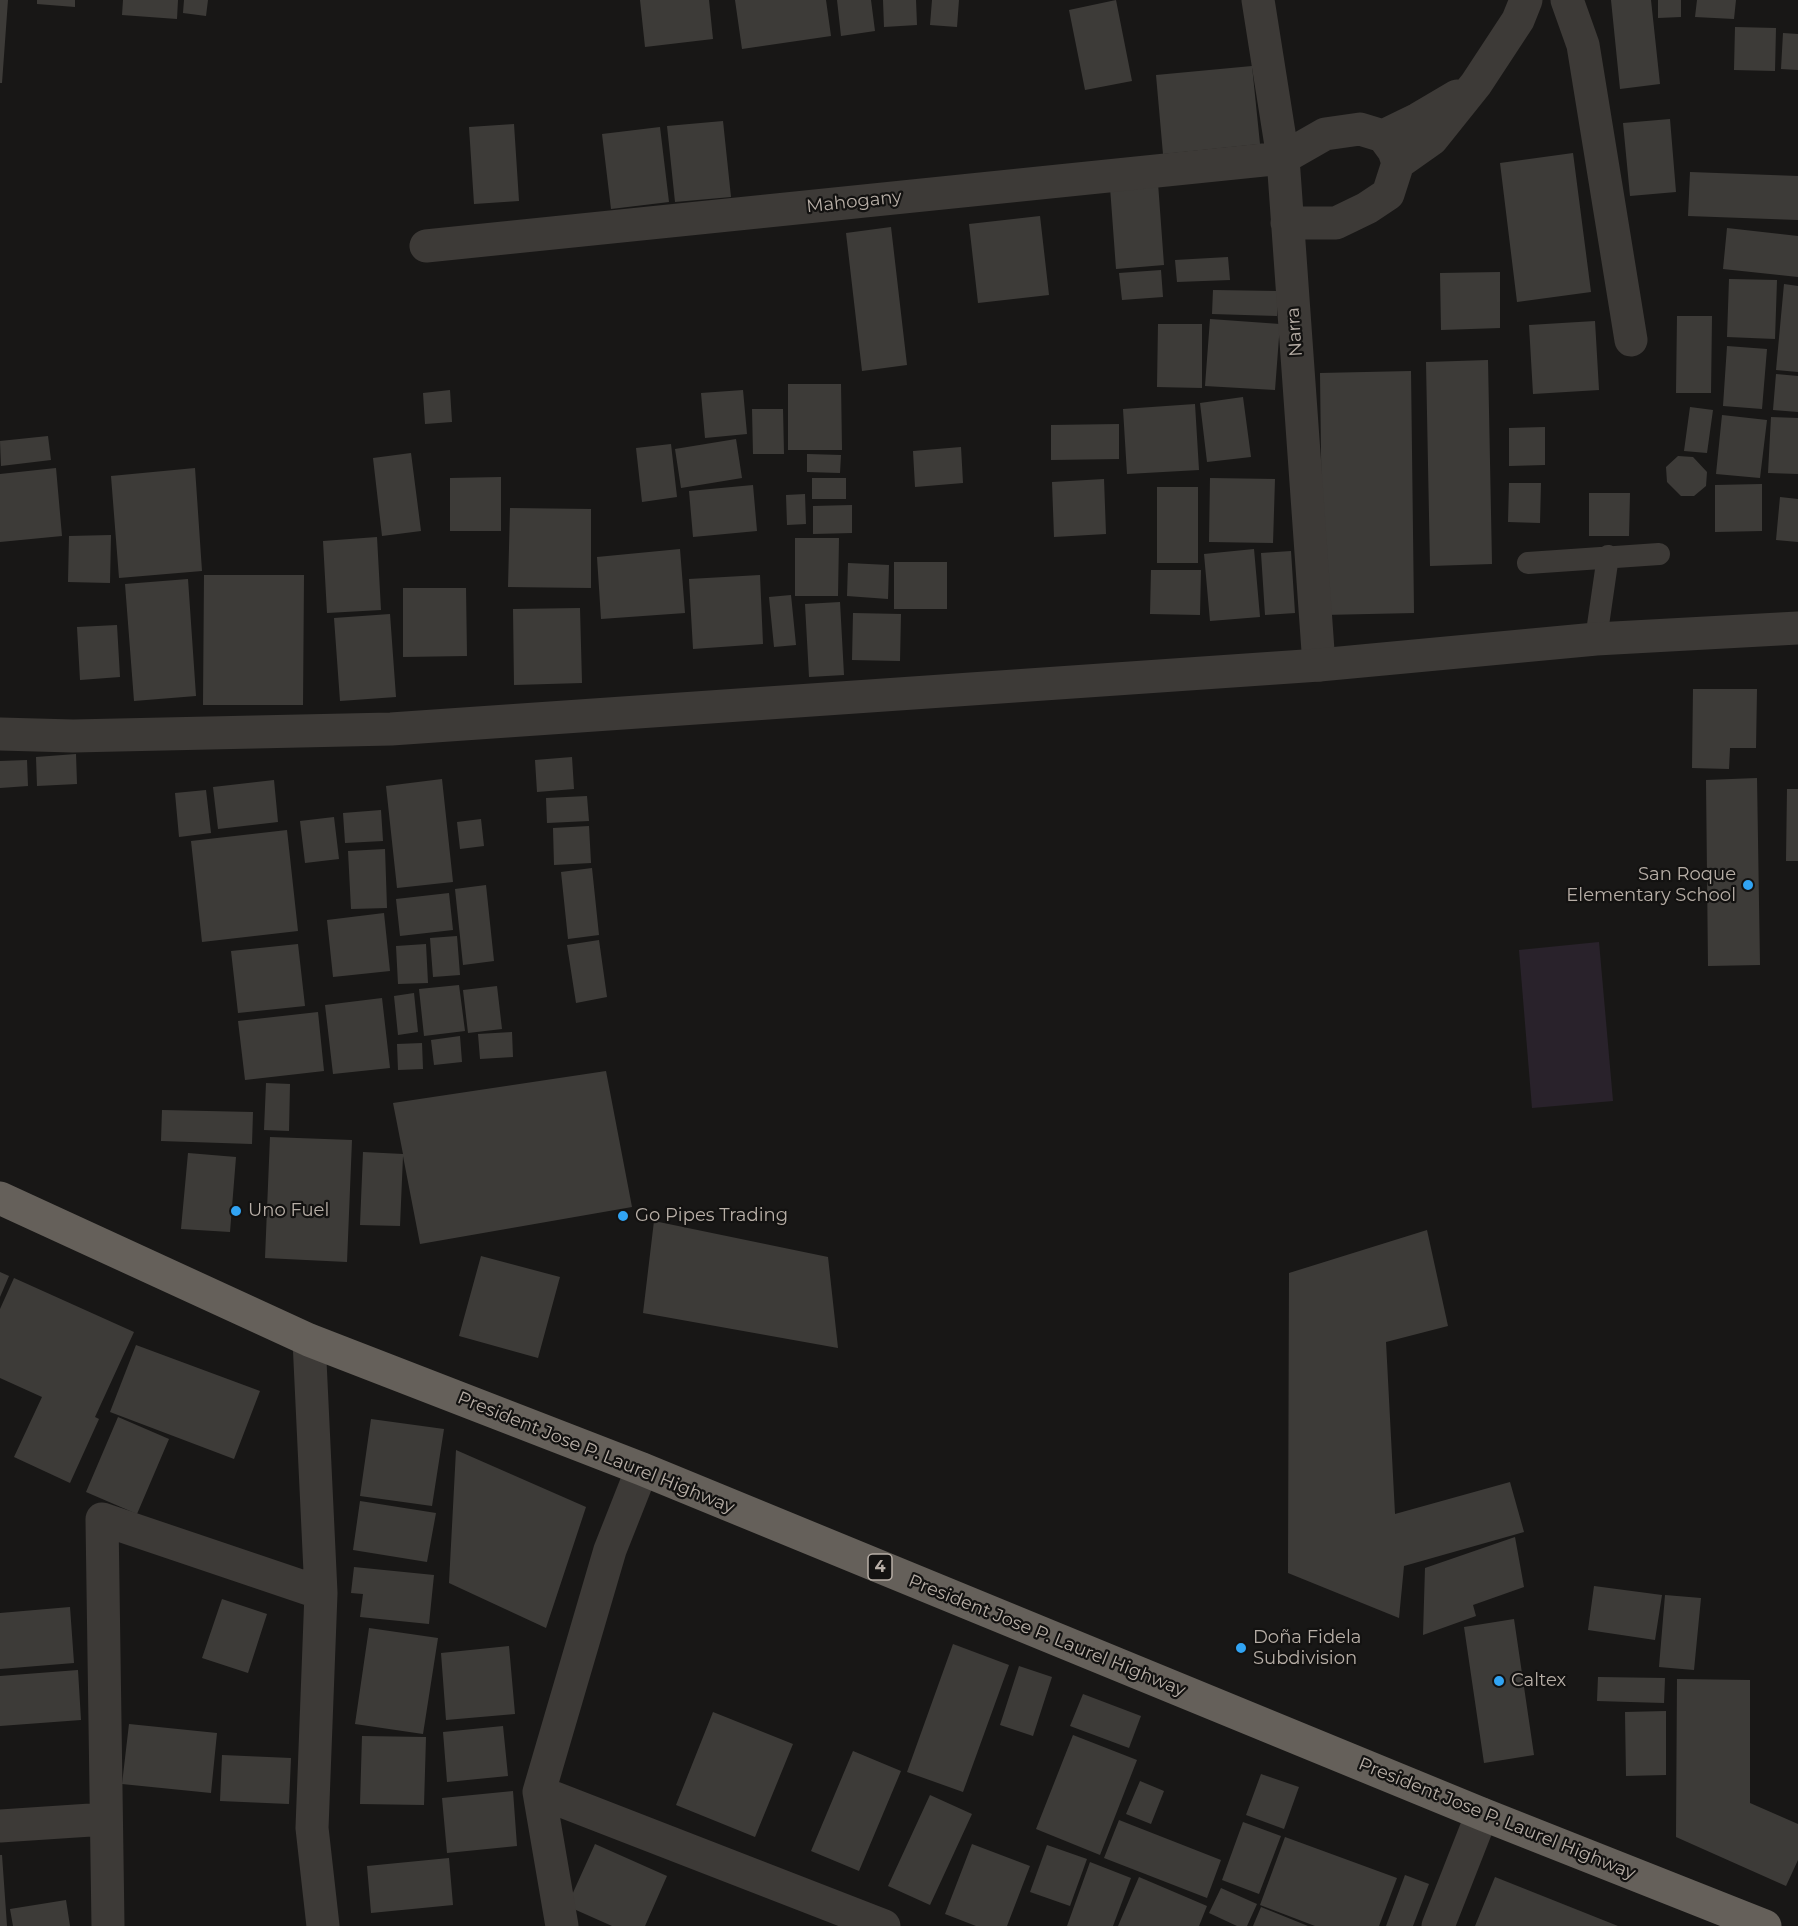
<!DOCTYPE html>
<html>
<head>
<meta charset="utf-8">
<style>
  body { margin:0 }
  canvas { display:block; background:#181716 }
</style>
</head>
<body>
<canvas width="1798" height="1926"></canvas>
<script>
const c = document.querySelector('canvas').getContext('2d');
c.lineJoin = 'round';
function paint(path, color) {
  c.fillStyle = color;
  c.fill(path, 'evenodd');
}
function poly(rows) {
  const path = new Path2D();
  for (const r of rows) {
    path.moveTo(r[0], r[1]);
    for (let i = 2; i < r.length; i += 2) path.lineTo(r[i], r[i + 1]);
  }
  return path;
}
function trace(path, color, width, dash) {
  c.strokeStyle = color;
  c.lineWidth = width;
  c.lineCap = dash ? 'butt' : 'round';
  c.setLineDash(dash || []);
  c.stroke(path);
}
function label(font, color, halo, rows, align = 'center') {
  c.font = font + ' Montserrat,sans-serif';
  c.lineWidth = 4.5;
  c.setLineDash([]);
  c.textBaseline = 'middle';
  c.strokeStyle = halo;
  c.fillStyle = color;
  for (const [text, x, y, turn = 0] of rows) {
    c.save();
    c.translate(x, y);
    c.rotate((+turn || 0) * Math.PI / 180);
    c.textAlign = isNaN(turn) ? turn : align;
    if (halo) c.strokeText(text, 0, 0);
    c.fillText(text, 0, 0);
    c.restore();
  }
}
paint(poly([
  [1599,942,1613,1101,1532,1108,1519,950]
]), '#29222b');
paint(poly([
  [0,0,8,0,2,83,0,83],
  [37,0,75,0,75,7,37,4],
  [123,0,178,0,177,19,122,15],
  [184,0,208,0,206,16,183,13],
  [640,0,709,0,713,39,645,47],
  [735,0,826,0,831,36,742,49],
  [837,0,871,0,875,31,841,36],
  [883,0,916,0,917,25,884,27],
  [932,0,959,0,957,27,930,25],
  [1116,0,1132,81,1085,90,1069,10],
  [1611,0,1651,0,1660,84,1620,89],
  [1658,0,1681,0,1681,17,1658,18],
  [1697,0,1736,0,1734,19,1695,17],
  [1735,27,1776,28,1775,71,1734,70],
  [1783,33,1798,34,1798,70,1781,69],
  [1252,66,1260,144,1163,154,1156,75],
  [1670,119,1676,192,1630,196,1623,123],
  [723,121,731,197,675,202,667,126],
  [514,124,519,201,474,204,469,127],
  [660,127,669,202,611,209,602,134],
  [1573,153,1591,292,1517,302,1500,163],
  [1690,172,1798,176,1798,220,1688,216],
  [1158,183,1164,265,1116,269,1110,187],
  [1040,216,1049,295,978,303,969,224],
  [891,227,907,365,862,371,846,233],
  [1727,228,1798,236,1798,277,1723,269],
  [1228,257,1230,280,1177,282,1175,260],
  [1161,270,1163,297,1122,300,1119,273],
  [1500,272,1500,328,1441,330,1440,273],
  [1729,279,1777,280,1775,339,1727,337],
  [1784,284,1798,286,1798,372,1776,370],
  [1213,290,1278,291,1277,316,1212,314],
  [1677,316,1712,316,1711,393,1676,393],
  [1210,319,1280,324,1275,390,1205,386],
  [1595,321,1599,390,1533,394,1529,325],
  [1158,324,1202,324,1202,388,1157,387],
  [1727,346,1767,349,1762,409,1723,406],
  [1488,360,1492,564,1430,566,1426,362],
  [1411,371,1414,613,1323,615,1320,373],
  [1776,374,1798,376,1798,412,1773,410],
  [788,384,841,384,842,450,788,450],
  [450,390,452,422,425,424,423,393],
  [743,390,747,434,705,438,701,393],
  [1243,397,1251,457,1207,462,1200,403],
  [1195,404,1199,470,1127,474,1123,409],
  [1690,407,1713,410,1707,453,1684,451],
  [752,409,783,409,784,454,753,454],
  [1722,415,1767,420,1760,478,1716,474],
  [1771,417,1798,418,1798,474,1768,473],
  [1119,424,1119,459,1051,460,1051,425],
  [1545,427,1545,465,1509,466,1509,428],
  [48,436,51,460,1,466,0,441],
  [736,439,742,478,681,488,675,449],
  [671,444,677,497,642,502,636,448],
  [961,447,963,483,915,487,913,451],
  [411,453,421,531,382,536,373,458],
  [807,454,841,455,840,473,807,472],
  [1678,456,1693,457,1707,472,1706,486,1694,496,1681,496,1667,482,1666,467],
  [56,468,62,536,0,542,0,474],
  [195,468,202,571,119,578,111,476],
  [501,477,501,531,450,531,450,478],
  [812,478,846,478,846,499,812,499],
  [1210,478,1275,479,1273,543,1209,542],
  [1104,479,1106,534,1054,537,1052,482],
  [1509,483,1541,483,1540,523,1508,522],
  [1762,484,1762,531,1715,532,1715,485],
  [753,485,757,531,693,537,689,491],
  [1157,487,1198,487,1198,563,1157,563],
  [1589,493,1630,493,1629,536,1589,536],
  [805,494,806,524,787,525,786,495],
  [1780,497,1798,499,1798,542,1776,540],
  [852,505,852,533,813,534,813,506],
  [510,508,591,509,591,588,508,587],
  [111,535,110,583,68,582,69,536],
  [377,537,381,610,327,613,323,541],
  [795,538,839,538,838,596,795,596],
  [680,549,685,613,601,619,597,557],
  [1254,549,1260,617,1210,621,1204,554],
  [1291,551,1295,613,1265,615,1261,553],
  [894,562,947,562,947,609,894,609],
  [848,563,889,565,888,599,847,596],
  [1151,570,1201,570,1200,615,1150,614],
  [204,575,304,575,303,705,203,705],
  [760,575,763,644,693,649,689,579],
  [188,579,196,696,134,701,125,584],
  [403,588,466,588,467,656,403,657],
  [791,595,796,645,774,647,769,597],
  [840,602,844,675,809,677,805,604],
  [580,608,582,683,514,685,513,609],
  [853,613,901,614,900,661,852,660],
  [390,614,396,697,340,701,334,618],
  [117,625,120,677,80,680,77,627],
  [1693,689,1757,689,1756,748,1730,748,1729,769,1692,768],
  [76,754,77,784,37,786,36,757],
  [572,757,574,789,537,792,535,760],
  [27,760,28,786,0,788,0,761],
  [1757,778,1760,965,1708,966,1706,780],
  [442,779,453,882,397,888,386,786],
  [274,780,278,822,218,829,213,787],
  [1787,789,1798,789,1798,861,1786,861],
  [206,790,211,833,179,837,175,793],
  [587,796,589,821,547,823,546,798],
  [381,810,383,841,345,843,343,813],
  [334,817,339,859,305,863,300,821],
  [481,819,484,846,460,849,457,822],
  [589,826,591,863,554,865,553,828],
  [287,830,298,931,202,942,191,841],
  [385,849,387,908,351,909,348,851],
  [592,868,599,935,568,939,561,872],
  [486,885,494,961,463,965,455,889],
  [449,893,453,930,400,936,396,899],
  [384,913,390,971,333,977,327,920],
  [457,936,460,975,433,977,430,938],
  [599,940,607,997,576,1003,567,945],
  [298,944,305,1006,238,1013,231,951],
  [426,944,428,983,398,984,396,946],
  [459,985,465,1031,424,1036,419,989],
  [497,986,502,1029,468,1033,463,990],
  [414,993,418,1032,398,1035,394,996],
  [382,998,390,1068,333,1074,325,1005],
  [318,1012,324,1071,245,1080,238,1021],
  [512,1032,513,1057,480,1059,478,1034],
  [460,1036,462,1062,434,1065,431,1040],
  [422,1043,423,1069,398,1070,397,1044],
  [606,1071,632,1207,420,1244,403,1156,400,1226,360,1225,363,1152,403,1154,393,1103],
  [266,1083,290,1084,289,1131,264,1130],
  [162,1110,253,1112,252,1144,161,1141],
  [270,1137,352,1140,347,1262,265,1258],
  [188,1153,236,1157,230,1232,181,1229],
  [654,1221,828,1257,838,1348,643,1313],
  [1427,1230,1448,1326,1386,1342,1395,1514,1510,1482,1524,1532,1404,1566,1399,1618,1288,1573,1289,1273],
  [481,1256,560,1277,538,1358,459,1336],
  [0,1272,9,1276,0,1297],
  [14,1278,134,1332,95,1417,99,1419,70,1483,14,1457,42,1397,0,1378,0,1309],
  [136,1345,260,1391,234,1459,110,1412],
  [118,1417,169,1439,137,1514,86,1492],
  [371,1419,444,1429,432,1506,360,1496],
  [456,1450,586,1507,546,1628,449,1583],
  [360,1501,436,1513,427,1562,353,1550],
  [1515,1537,1524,1587,1473,1605,1476,1616,1423,1635,1425,1568],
  [354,1567,434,1575,429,1624,360,1617,363,1594,351,1593],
  [1594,1586,1662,1595,1655,1640,1588,1630],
  [1665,1595,1701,1598,1694,1670,1659,1667],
  [222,1599,267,1614,248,1673,202,1658],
  [70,1607,74,1663,0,1669,0,1613],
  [1514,1619,1534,1755,1484,1763,1464,1627],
  [369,1628,438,1638,423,1734,355,1724],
  [953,1644,1009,1665,963,1792,907,1772],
  [509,1646,515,1714,446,1720,441,1653],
  [1019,1666,1052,1677,1033,1736,1000,1725],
  [78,1670,81,1720,0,1726,0,1676],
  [1598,1677,1665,1678,1664,1703,1597,1701],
  [1677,1679,1750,1680,1750,1803,1798,1824,1798,1860,1786,1886,1676,1837],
  [1083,1694,1141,1716,1129,1748,1070,1726],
  [1666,1711,1666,1775,1626,1776,1625,1712],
  [713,1712,793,1744,755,1837,676,1805],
  [129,1724,217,1733,211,1793,122,1784],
  [503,1726,508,1776,447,1782,443,1732],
  [1073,1735,1137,1760,1100,1855,1036,1829],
  [362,1736,426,1737,424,1805,360,1804],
  [853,1751,901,1771,859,1871,811,1851],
  [222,1755,291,1758,289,1804,220,1801],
  [1261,1774,1299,1787,1284,1829,1246,1815],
  [1140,1781,1164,1791,1151,1824,1126,1814],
  [513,1791,517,1846,447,1853,442,1798],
  [930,1795,972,1814,930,1905,888,1886],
  [1119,1820,1221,1860,1207,1898,1104,1858],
  [1243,1822,1281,1836,1259,1894,1222,1880],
  [1285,1837,1397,1878,1379,1926,1315,1926,1260,1905],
  [595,1844,667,1876,645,1926,612,1926,567,1906],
  [972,1844,1030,1866,1007,1926,976,1926,945,1914],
  [1047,1845,1087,1859,1070,1906,1030,1892],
  [0,1855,2,1855,7,1926,0,1926],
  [449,1858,453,1905,371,1913,367,1866],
  [1090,1862,1131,1878,1113,1926,1067,1926],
  [1405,1875,1429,1884,1413,1926,1386,1926],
  [1139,1877,1207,1906,1199,1926,1118,1926],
  [1495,1877,1618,1926,1475,1926],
  [1221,1888,1257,1904,1247,1926,1237,1926,1209,1913],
  [66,1900,70,1926,13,1926,10,1909],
  [1261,1907,1308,1926,1253,1926]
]), '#3d3b38');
trace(poly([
  [1528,563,1659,554],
  [1596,639,1608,556]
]), '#3d3a37', 22);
trace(poly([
  [1258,0,1283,158,1319,665],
  [1567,0,1583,45,1631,340],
  [1383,136,1418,119,1457,96],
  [1398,163,1432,139,1476,84,1518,20,1526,0],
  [426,246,1283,158,1325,134,1360,129,1383,136,1394,151,1398,163,1388,194,1367,208,1336,223,1287,223],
  [309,1340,321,1593,312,1828,323,1926],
  [539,1792,884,1926],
  [0,1826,106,1819],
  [108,1926,102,1519,321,1593],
  [562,1926,539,1792,610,1550,642,1469],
  [1438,1926,1482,1814]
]), '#3d3a37', 33);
trace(poly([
  [0,734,73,736,391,729,1319,665,1596,639,1798,628]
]), '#3d3a37', 33);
trace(poly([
  [0,1198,309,1340,642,1469,1482,1814,1765,1926]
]), '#65605a', 33);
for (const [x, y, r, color] of [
  [1748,885,6,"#31a4f4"],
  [236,1211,6,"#31a4f4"],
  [623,1216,6,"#31a4f4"],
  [1241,1648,6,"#31a4f4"],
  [1499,1681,6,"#31a4f4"]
]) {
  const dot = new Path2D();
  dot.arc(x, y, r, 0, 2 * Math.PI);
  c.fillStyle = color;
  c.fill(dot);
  trace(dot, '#131211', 2);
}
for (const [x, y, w] of [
  [880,1567,24]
]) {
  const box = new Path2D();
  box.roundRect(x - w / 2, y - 13, w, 26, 4.5);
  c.fillStyle = '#131211';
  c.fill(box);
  trace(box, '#b8afa7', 1.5);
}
label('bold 16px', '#b8afa7', null, [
  ["4",880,1567]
]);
label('18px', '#b8afa7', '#131211', [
  ["Mahogany",854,202,-6],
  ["Narra",1295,332,-94],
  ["President Jose P. Laurel Highway",596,1453,22],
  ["President Jose P. Laurel Highway",1047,1636,22],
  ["President Jose P. Laurel Highway",1497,1819,22]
]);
label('18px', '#b8afa7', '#131211', [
  ["San Roque",1736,875,"right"],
  ["Elementary School",1736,896,"right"],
  ["Uno Fuel",248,1211],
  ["Go Pipes Trading",635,1216],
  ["Doña Fidela",1253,1638],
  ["Subdivision",1253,1659],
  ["Caltex",1511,1681]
], 'left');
</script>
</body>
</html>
